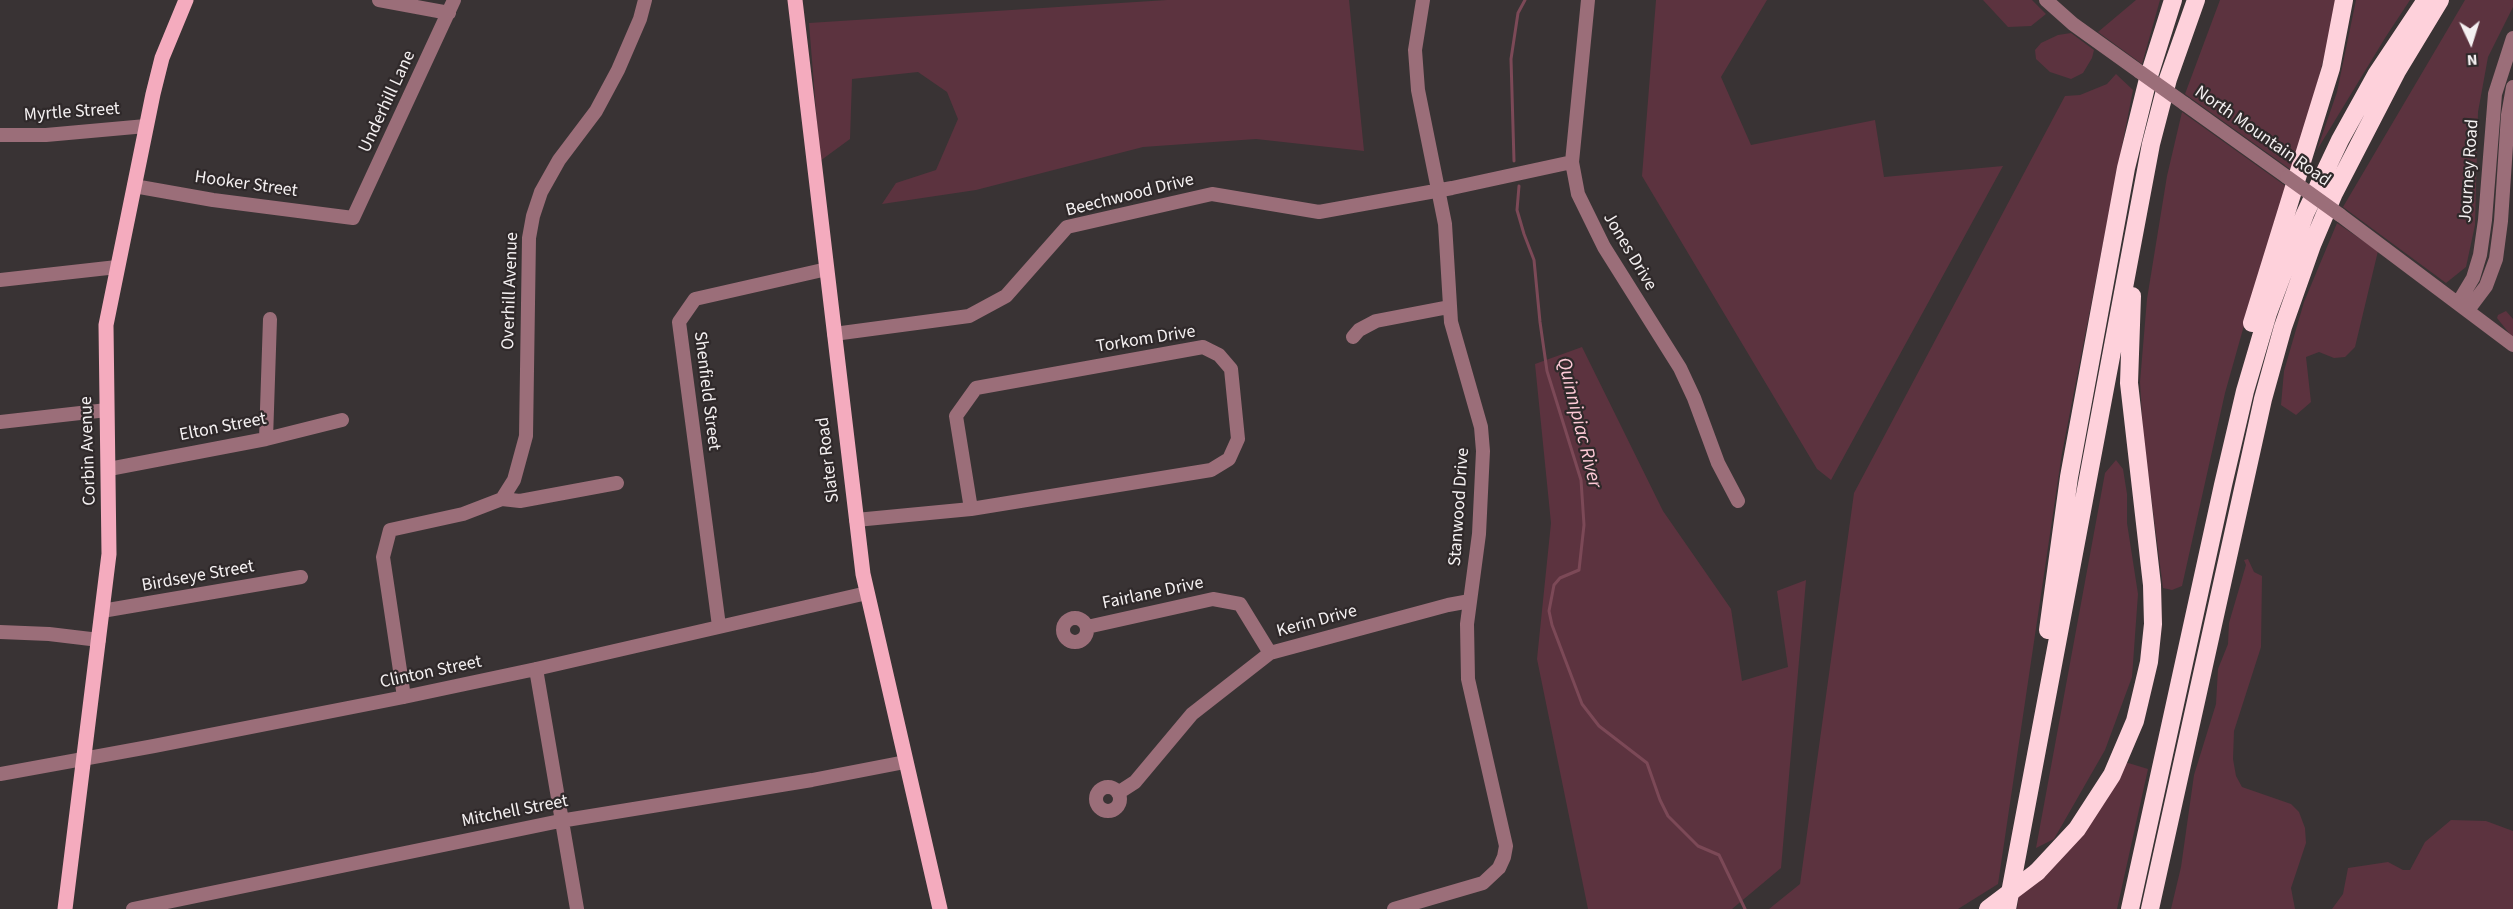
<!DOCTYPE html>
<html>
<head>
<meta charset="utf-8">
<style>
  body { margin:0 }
  #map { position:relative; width:2513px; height:909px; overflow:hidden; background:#393334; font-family:"Source Sans 3",sans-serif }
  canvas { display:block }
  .north { position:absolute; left:2441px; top:12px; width:60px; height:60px; -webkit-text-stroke:4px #2f292a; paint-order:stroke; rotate:176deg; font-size:16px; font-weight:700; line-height:24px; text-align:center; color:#f4f0f1 }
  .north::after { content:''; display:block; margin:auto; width:21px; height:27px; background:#f4f0f1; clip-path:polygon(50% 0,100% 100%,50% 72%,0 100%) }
</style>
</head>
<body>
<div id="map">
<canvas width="2513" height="909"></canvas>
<div class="north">N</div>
</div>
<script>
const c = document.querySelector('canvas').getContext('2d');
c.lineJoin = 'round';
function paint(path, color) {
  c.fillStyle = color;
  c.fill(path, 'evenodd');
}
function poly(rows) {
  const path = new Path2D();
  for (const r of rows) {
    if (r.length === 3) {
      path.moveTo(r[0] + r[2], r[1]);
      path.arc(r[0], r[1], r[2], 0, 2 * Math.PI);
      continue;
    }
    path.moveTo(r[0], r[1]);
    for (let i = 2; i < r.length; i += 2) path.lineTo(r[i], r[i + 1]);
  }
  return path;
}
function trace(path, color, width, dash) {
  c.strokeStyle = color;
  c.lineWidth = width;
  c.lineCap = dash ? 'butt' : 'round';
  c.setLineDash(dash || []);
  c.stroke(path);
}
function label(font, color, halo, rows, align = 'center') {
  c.font = font + ' "Source Sans 3",sans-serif';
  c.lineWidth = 4.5;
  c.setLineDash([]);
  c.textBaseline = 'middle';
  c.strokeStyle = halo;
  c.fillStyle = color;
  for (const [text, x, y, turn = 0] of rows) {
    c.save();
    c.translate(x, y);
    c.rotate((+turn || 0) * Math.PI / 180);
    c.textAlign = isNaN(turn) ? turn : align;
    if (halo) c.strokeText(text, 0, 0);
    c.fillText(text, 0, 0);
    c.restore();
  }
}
paint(poly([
  [1167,0,1349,0,1364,151,1256,139,1143,147,976,190,882,204,896,183,936,170,958,119,947,92,918,72,852,79,850,139,820,161,809,23],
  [1656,0,1767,0,1721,77,1751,145,1875,120,1884,177,2003,166,1831,480,1817,469,1642,176],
  [1983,0,2032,0,2046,14,2031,26,2008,27],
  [2136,0,2160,0,2142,64,2098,32],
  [2220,0,2339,0,2294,172,2185,94],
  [2356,0,2410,0,2385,38,2317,150,2337,92],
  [2465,0,2513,0,2513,7,2488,57,2478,112,2475,225,2466,267,2446,283,2343,207],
  [2071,33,2094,50,2092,58,2083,73,2071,79,2050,72,2036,59,2035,50,2041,43,2058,35],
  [2116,74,2133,90,2062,453,1998,884,1958,909,1769,909,1800,884,1854,493,2065,96,2080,95,2107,84],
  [2182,112,2287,187,2252,297,2225,393,2182,586,2172,590,2163,588,2143,434,2140,382,2147,299,2167,176],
  [2337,223,2378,251,2355,347,2345,357,2334,358,2319,352,2306,357,2311,402,2296,415,2281,405,2284,371,2304,302],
  [2506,311,2513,319,2513,338,2497,318,2498,315],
  [1582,347,1663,511,1731,609,1742,681,1788,667,1777,591,1806,580,1781,868,1732,909,1588,909,1537,659,1551,523,1535,364],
  [2116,460,2123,469,2127,494,2127,523,2138,594,2132,677,2105,750,2054,839,2036,848,2105,473],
  [2248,559,2254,572,2262,576,2261,647,2234,731,2233,759,2236,776,2242,787,2291,804,2299,812,2305,828,2306,843,2291,888,2295,909,2171,909,2181,867,2194,775,2216,704,2218,669,2228,644,2229,623,2246,565,2244,560],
  [2125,762,2148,769,2117,909,2017,909,2019,894],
  [2451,820,2486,821,2513,831,2513,909,2332,909,2343,894,2348,868,2388,862,2403,870,2410,870,2425,842]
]), '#5c333f');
trace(poly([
  [1514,161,1511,59,1518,13,1525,0],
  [1519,186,1517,210,1524,234,1534,260,1540,322,1547,371,1581,480,1584,525,1579,570,1560,578,1554,585,1549,611,1552,625,1582,704,1599,726,1647,763,1660,800,1668,816,1698,846,1719,855,1745,909]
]), '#7c4957', 3);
trace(poly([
  [379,0,449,13],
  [1588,0,1572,162,1578,194,1604,247,1680,368,1694,398,1718,463,1738,501],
  [2046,0,2073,24,2140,72],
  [2185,104,2287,177],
  [0,135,46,135,146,126],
  [134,186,213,200,353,218,454,0],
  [2340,215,2513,345],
  [0,280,117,267],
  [2458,303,2473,278,2480,255,2485,220,2495,94,2513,38],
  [2468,310,2486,286,2496,259,2501,221,2508,115,2513,87],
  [834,334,969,316,1006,296,1067,227,1212,194,1319,212,1452,188,1572,162],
  [1353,337,1359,330,1376,321,1449,307],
  [1203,347,1219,355,1231,369,1238,439,1229,459,1211,470,971,509,956,416,976,388,1203,347],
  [0,422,107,410],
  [266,439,270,319],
  [109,469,266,439,342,420],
  [502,499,514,480,526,436,529,238,533,216,541,192,559,160,596,111,618,70,640,19,645,0],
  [856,520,971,509],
  [102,611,301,577],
  [1075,630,12],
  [719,626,679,322,695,299,827,269],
  [1087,627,1213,599,1240,604,1270,653],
  [0,632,49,634,99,640],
  [536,669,577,909],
  [404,697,383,557,390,530,463,514,502,499,520,501,617,483],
  [0,774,154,746,404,697,536,669,867,593],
  [1108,799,12],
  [1118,793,1135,782,1192,714,1270,653,1448,605,1470,601],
  [133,909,560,821,812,780,905,762],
  [1394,909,1483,883,1499,868,1504,857,1506,846,1468,679,1467,624,1479,534,1483,451,1481,427,1451,322,1445,224,1418,90,1415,50,1423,0]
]), '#9b6e79', 14);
trace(poly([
  [795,0,863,574,940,909],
  [65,909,109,554,106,325,153,94,162,58,186,0]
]), '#f4abbe', 15);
trace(poly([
  [2252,323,2331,68,2344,0],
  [2048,630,2069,477,2126,168,2148,79,2173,0],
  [2037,872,2077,829,2112,775,2135,721,2149,662,2153,624,2152,585,2129,383,2132,296],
  [2007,909,2151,144,2168,79,2196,0],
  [2130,909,2223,485,2245,391,2268,313,2305,214,2340,140,2376,75,2426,0],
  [2150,909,2263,399,2283,327,2312,245,2334,193,2397,71,2440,0]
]), '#fed1db', 18);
trace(poly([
  [2140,72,2185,104],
  [2287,177,2340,215]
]), '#9b6e79', 14);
trace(poly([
  [1988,909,2037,872]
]), '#fed1db', 18);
label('18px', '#f4f0f1', '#2f292a', [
  ["Underhill Lane",388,102,-65],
  ["Myrtle Street",72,113,-4],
  ["North Mountain Road",2262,137,35],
  ["Journey Road",2470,171,-86],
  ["Hooker Street",246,185,8],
  ["Beechwood Drive",1130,196,-14],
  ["Jones Drive",1629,252,59],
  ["Overhill Avenue",511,291,-88],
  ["Torkom Drive",1146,340,-9],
  ["Shenfield Street",706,391,83],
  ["Elton Street",223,428,-11],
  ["Corbin Avenue",89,451,-92],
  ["Slater Road",829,460,-97],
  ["Stanwood Drive",1460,507,-86],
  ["Birdseye Street",198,577,-10],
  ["Fairlane Drive",1153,594,-12],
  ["Kerin Drive",1317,622,-15],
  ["Clinton Street",431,673,-12],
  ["Mitchell Street",515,812,-11]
]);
label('italic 20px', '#fecad7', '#2f292a', [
  ["Quinnipiac River",1578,423,76]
]);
</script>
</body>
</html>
